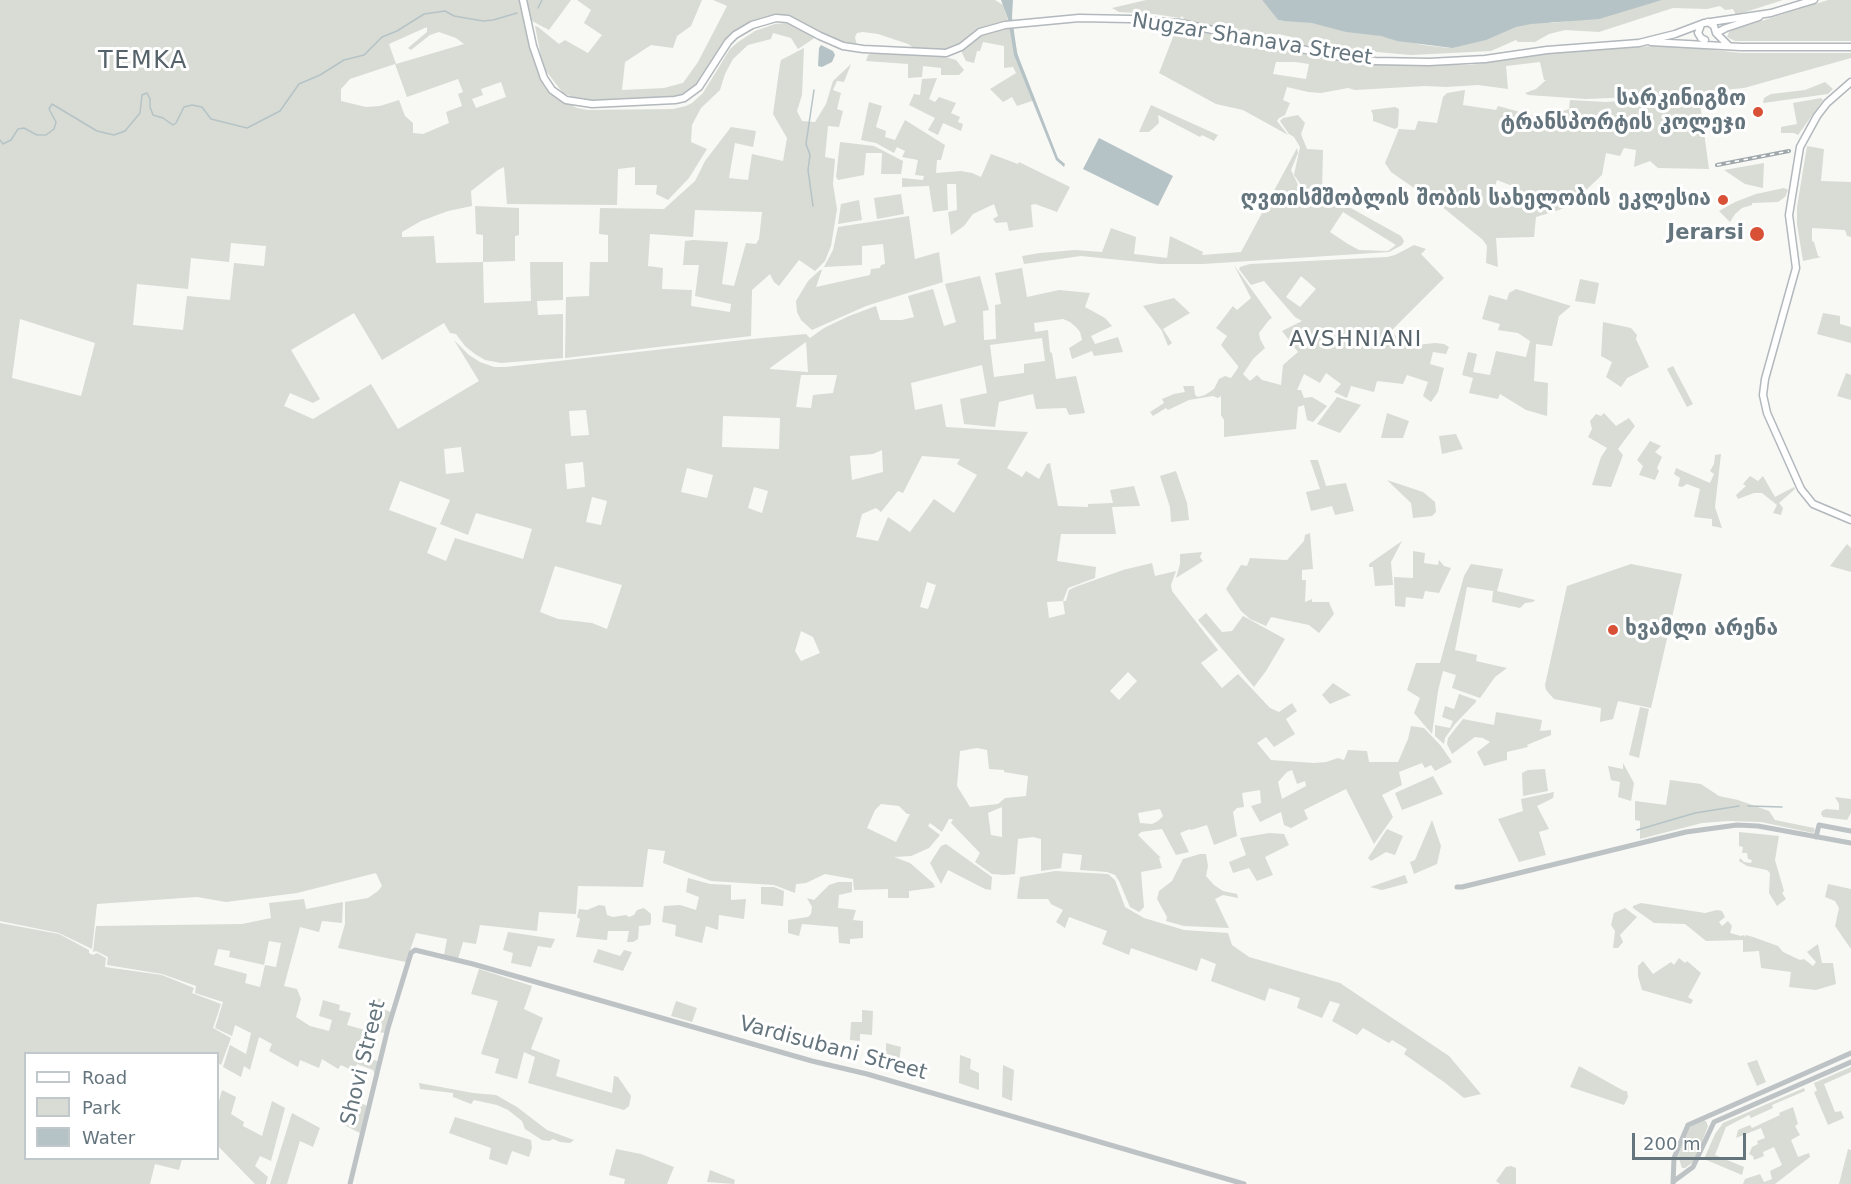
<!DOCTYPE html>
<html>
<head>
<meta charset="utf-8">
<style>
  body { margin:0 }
  #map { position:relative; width:1851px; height:1184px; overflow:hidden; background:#f8f8f5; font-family:"DejaVu Sans",sans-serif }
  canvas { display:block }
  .legend { position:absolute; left:24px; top:1052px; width:195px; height:108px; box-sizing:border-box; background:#fff; border:2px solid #c1c8cb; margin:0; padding:8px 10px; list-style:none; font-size:18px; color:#65757e }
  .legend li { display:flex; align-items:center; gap:12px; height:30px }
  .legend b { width:30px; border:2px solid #c1c8cb }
  .scale { position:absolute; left:1632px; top:1133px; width:114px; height:27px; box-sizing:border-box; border:3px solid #65757e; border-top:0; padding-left:8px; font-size:18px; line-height:21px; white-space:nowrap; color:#65757e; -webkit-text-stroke:4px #fff; paint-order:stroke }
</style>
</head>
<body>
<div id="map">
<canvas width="1851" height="1184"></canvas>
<ul class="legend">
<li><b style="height:8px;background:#fff"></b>Road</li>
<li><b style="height:16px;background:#d8dcd5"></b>Park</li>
<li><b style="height:16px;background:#b6c3c6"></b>Water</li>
</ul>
<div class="scale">200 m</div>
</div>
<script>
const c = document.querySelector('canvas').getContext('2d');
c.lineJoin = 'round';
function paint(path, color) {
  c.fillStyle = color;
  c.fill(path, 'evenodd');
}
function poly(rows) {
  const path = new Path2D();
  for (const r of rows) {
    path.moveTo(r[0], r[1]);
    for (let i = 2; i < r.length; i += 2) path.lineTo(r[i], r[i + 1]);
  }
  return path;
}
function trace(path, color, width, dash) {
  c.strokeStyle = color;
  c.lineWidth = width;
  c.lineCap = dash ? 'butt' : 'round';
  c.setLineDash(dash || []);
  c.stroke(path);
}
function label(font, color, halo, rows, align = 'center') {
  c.font = font + ' "DejaVu Sans","Noto Sans Georgian",sans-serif';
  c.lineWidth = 6;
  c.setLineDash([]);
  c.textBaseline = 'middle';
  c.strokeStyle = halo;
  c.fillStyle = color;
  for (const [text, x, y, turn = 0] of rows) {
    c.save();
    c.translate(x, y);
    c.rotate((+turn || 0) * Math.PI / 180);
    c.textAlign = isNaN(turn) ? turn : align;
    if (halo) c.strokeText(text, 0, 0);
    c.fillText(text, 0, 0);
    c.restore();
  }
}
paint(poly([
  [0,0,521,0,537,66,542,79,566,102,577,108,588,110,673,109,686,106,692,103,703,93,730,49,738,42,755,31,775,24,786,23,797,27,816,37,798,49,791,38,773,33,771,39,748,45,733,59,725,74,720,90,701,108,692,125,691,142,707,149,689,178,668,200,656,194,657,185,635,185,635,167,618,169,617,205,507,204,504,167,498,170,471,191,472,206,448,211,421,221,402,232,402,237,434,236,436,263,483,262,483,235,476,234,475,206,519,208,519,235,515,236,515,261,483,262,484,303,531,301,530,262,563,262,563,300,537,301,538,315,563,314,563,358,501,363,485,360,475,354,465,346,456,334,450,333,444,323,382,360,354,313,291,350,320,399,313,403,290,393,284,406,313,419,371,384,398,429,479,381,454,340,469,355,480,362,494,367,506,367,752,339,806,334,810,338,824,328,849,316,876,306,880,320,902,320,914,317,908,296,933,289,944,326,956,322,945,284,980,276,989,310,983,311,984,340,996,339,995,305,1001,304,995,273,1022,268,1027,297,1059,290,1090,293,1085,307,1105,318,1112,326,1091,336,1095,344,1118,337,1123,352,1094,356,1092,351,1072,359,1069,348,1082,340,1080,332,1076,327,1070,322,1063,319,1034,323,1035,332,1048,330,1050,352,1052,353,1056,379,1076,376,1085,413,1069,415,1066,408,1036,409,1033,394,999,402,995,427,964,424,960,399,987,393,982,365,911,383,915,410,942,404,946,427,1028,432,1007,468,1022,477,1026,471,1039,479,1047,464,1050,463,1058,506,1088,507,1088,504,1113,503,1110,490,1134,486,1140,506,1112,507,1116,534,1061,534,1057,561,1096,567,1095,578,1068,588,1063,601,1066,601,1069,590,1075,587,1123,570,1152,563,1155,576,1176,571,1171,585,1172,591,1218,650,1201,663,1222,688,1238,674,1270,708,1279,712,1292,703,1297,711,1286,719,1295,734,1274,747,1266,737,1257,743,1271,760,1314,763,1326,762,1338,758,1344,760,1348,750,1367,751,1369,762,1398,762,1408,739,1411,726,1424,728,1441,746,1452,762,1435,771,1431,765,1425,768,1422,763,1399,772,1402,785,1382,795,1393,817,1374,844,1346,789,1304,810,1308,819,1291,828,1284,825,1281,812,1260,822,1251,806,1261,803,1260,790,1242,793,1244,807,1237,808,1233,812,1237,836,1214,845,1207,825,1191,830,1190,829,1180,833,1189,852,1176,855,1162,829,1141,832,1138,835,1161,858,1159,858,1162,868,1141,872,1144,907,1139,912,1130,907,1119,881,1115,875,1107,872,1080,870,1082,855,1063,853,1061,868,1041,871,1041,839,1033,837,1018,839,1015,874,1005,875,992,874,975,862,980,853,951,823,953,819,949,819,942,832,930,823,928,826,940,835,929,848,911,856,894,857,910,863,933,883,935,887,932,888,909,891,909,898,888,898,888,889,854,890,853,879,825,874,806,883,796,884,795,893,774,885,711,881,663,863,665,851,648,849,643,887,578,886,576,914,539,912,537,931,480,925,476,944,463,942,458,959,444,955,447,939,416,933,406,962,338,948,345,924,345,902,368,898,378,891,382,886,376,873,297,893,226,902,197,897,97,904,92,949,59,933,0,921],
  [427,27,427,32,408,48,411,50,430,35,439,32,456,38,464,44,396,64,389,44],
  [395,64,407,97,458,79,463,92,458,94,462,106,446,112,449,123,423,134,413,133,413,123,405,116,399,100,380,106,366,107,341,101,341,89,350,79],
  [501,82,506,97,476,108,472,99,483,95,481,89],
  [231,243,266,246,264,266,234,263,230,300,187,296,183,330,133,325,137,284,188,289,191,258,229,262],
  [20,319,95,343,81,396,12,378],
  [1042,338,1045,361,1024,364,1024,373,994,377,990,345],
  [806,342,808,372,770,369,770,368],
  [801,375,837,375,833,393,813,395,811,408,796,407],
  [586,410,589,435,571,436,569,411],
  [723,416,780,418,779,449,722,447],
  [461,447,464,472,446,474,444,449],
  [882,450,883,472,852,480,850,456,873,454],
  [922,456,960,459,957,464,977,475,954,513,934,499,910,532,888,517,878,541,856,537,862,514,876,508,881,512,898,491,903,493],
  [583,462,585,487,567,489,565,464],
  [687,468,713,475,707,498,681,492],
  [400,481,450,500,440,524,468,535,476,513,532,529,523,559,455,538,446,561,427,553,437,528,389,510],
  [754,487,768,491,762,513,748,508],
  [592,497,607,501,601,525,586,522],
  [555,566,622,585,607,629,592,623,558,619,540,612],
  [927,582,936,585,928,609,920,607],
  [1063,601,1065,614,1049,618,1047,602],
  [801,631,813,637,820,653,801,661,795,651],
  [1128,672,1137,681,1119,700,1110,691],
  [977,748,987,750,989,769,1004,770,1004,772,1028,776,1026,796,1005,798,998,804,970,807,957,786,960,751],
  [1292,770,1297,784,1305,781,1306,786,1282,799,1278,782,1287,772],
  [881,804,899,806,907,814,910,814,896,842,867,828,875,810],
  [1002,807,1002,837,991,835,988,813],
  [1160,809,1163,816,1158,821,1152,824,1140,823,1138,813],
  [525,0,571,0,549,30,532,21,529,16],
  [577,0,702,0,691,26,677,36,673,48,651,45,625,62,622,90,664,88,683,83,698,62,727,6,713,0,995,0,1003,5,1008,20,987,26,975,32,961,44,944,51,917,50,908,44,878,34,863,32,857,33,855,37,857,46,841,42,794,20,781,16,767,17,757,21,726,41,698,83,688,93,676,98,597,103,580,100,563,93,543,67,535,26,538,27,559,44,565,40,588,53,602,35,584,23,591,10],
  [1146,0,1262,0,1278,20,1284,21,1308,20,1423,45,1449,48,1535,20,1552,23,1569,21,1662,0,1783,0,1736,15,1733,9,1725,10,1720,6,1707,9,1673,8,1599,32,1565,30,1549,34,1535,42,1518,42,1516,40,1491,51,1411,55,1320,47,1304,45,1291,37,1279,34,1262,36,1185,20,1182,16,1180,18,1154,14,1119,12,1112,8],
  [1828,0,1851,0,1851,41,1735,41,1727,37,1729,32,1733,30],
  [1012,27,1019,60,1035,100,1017,106,1012,97,1003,102,990,89,1016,73,1013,67,1004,68,1004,46,983,42,980,51,977,51,974,63,966,61,962,53,962,50,978,36,988,31],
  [1177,27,1336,61,1362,63,1470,65,1567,50,1653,46,1685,47,1741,53,1851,53,1851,58,1744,88,1658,96,1586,99,1528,95,1525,93,1536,89,1546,80,1544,80,1540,62,1506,66,1508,89,1478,85,1446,87,1425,86,1355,90,1348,88,1321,93,1308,92,1287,87,1283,100,1290,103,1285,115,1279,118,1277,121,1288,135,1243,110,1216,104,1159,73],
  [1276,62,1295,62,1309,64,1306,79,1273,74],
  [804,48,802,95,797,111,802,121,815,122,826,104,833,81,851,64,844,82,837,81,833,90,841,93,837,109,843,111,839,127,828,126,825,157,835,159,833,184,837,209,831,246,825,261,815,271,799,260,779,286,774,282,770,274,752,290,751,336,565,358,566,297,589,296,590,262,608,262,608,235,599,234,600,208,664,209,695,181,705,161,731,127,756,131,753,147,735,143,729,178,748,180,752,154,783,161,787,138,773,114,780,64,781,60],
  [695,210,762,212,759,239,756,244,746,243,734,286,722,284,728,242,693,240,685,241,683,265,699,265,695,296,731,304,730,312,691,306,692,290,662,289,663,268,648,266,650,234,693,237],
  [880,51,942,56,956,60,964,70,959,75,941,75,941,68,923,66,922,77,908,78,908,64,866,61,868,55],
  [937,78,929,99,935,102,939,97,956,103,951,113,960,117,958,122,963,124,961,131,943,123,938,135,928,130,935,118,909,105,914,94,920,95,922,79],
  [1825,82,1833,89,1828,94,1763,103,1764,98,1771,94,1805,90],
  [1465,90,1463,105,1496,110,1498,106,1535,116,1546,116,1548,110,1559,112,1569,109,1570,100,1605,102,1699,96,1709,169,1658,168,1650,161,1634,167,1636,150,1624,148,1620,156,1606,153,1602,175,1586,190,1576,193,1576,196,1579,201,1559,210,1536,217,1534,237,1496,238,1498,267,1486,263,1487,246,1483,240,1435,201,1432,202,1419,195,1414,188,1391,172,1385,163,1399,129,1415,130,1418,121,1437,123,1443,97,1447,93],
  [1497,180,1515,187,1509,205,1491,198],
  [1821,98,1823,100,1798,135,1794,133,1781,133,1781,127,1797,124,1793,103],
  [869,102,882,106,876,127,886,131,885,137,895,140,905,120,945,145,941,160,937,160,936,173,961,171,972,173,981,177,991,154,1018,164,1019,162,1070,187,1057,212,1035,204,1031,205,1033,227,1009,231,1007,222,996,223,993,219,998,216,994,204,973,214,964,226,951,235,948,212,957,210,956,184,947,184,948,210,933,212,929,186,902,187,902,178,923,180,924,176,915,175,918,160,902,157,905,151,897,147,894,153,876,143,861,140],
  [1151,105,1218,135,1214,141,1202,135,1200,137,1158,115,1159,123,1149,132,1139,132],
  [1395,107,1399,109,1398,127,1395,129,1373,121,1373,115,1371,110],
  [1298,115,1305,123,1301,134,1307,149,1323,150,1322,190,1306,192,1294,175,1300,147,1294,137,1289,134,1280,121,1283,118],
  [840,142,874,146,903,161,901,174,881,174,882,153,866,153,864,175,838,180,836,177],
  [1807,146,1824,149,1821,181,1851,182,1851,237,1847,236,1845,230,1812,228,1812,241,1814,242,1818,256,1821,257,1803,261,1797,224,1797,207],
  [1297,148,1298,153,1291,170,1301,191,1309,195,1324,193,1401,236,1404,241,1402,245,1389,252,1203,264,1160,264,1081,256,1024,264,1022,256,1040,253,1075,250,1102,252,1111,228,1136,237,1134,254,1167,258,1170,236,1203,252,1202,255,1241,252],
  [1343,212,1362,224,1396,245,1388,251,1359,250,1348,244,1330,232],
  [1764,163,1763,188,1745,184,1724,170],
  [1784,188,1788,190,1785,197,1778,202,1752,203,1752,205,1742,208,1735,214,1730,222,1719,211,1735,202,1756,194],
  [901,194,904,214,877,219,874,198],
  [859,200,862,220,838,224,841,204],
  [909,216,915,259,939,252,943,282,866,306,812,330,801,320,797,312,796,301,808,281,820,270,822,270,816,287,870,275,871,269,880,268,881,265,885,264,883,244,862,246,862,265,824,267,833,250,838,227],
  [1414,245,1426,249,1421,254,1444,278,1391,331,1398,338,1397,340,1408,346,1435,343,1444,344,1449,347,1446,354,1433,352,1430,364,1444,368,1438,392,1431,402,1423,396,1428,382,1407,375,1403,384,1377,381,1374,392,1351,386,1347,398,1334,392,1341,384,1326,373,1320,383,1304,374,1297,390,1301,390,1304,398,1312,397,1327,406,1313,422,1307,420,1304,405,1298,407,1296,429,1224,437,1224,420,1221,415,1221,396,1218,398,1213,396,1189,400,1168,410,1166,408,1153,416,1150,412,1164,403,1162,399,1174,394,1185,392,1183,386,1194,386,1195,395,1198,397,1205,395,1214,389,1219,379,1225,376,1231,378,1238,368,1238,366,1221,345,1227,336,1216,328,1233,306,1237,310,1251,298,1234,265,1272,318,1269,320,1259,333,1260,339,1265,348,1253,359,1243,374,1250,381,1257,375,1262,380,1281,385,1283,365,1298,352,1282,331,1302,321,1295,317,1264,281,1251,285,1239,269,1240,267,1250,264,1387,257,1395,255],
  [1301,276,1316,289,1300,307,1286,297],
  [1580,279,1599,283,1595,304,1575,301],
  [1516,289,1571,306,1559,316,1552,346,1536,344,1534,381,1548,383,1547,416,1526,410,1500,394,1498,399,1469,393,1473,378,1462,375,1468,352,1477,354,1473,372,1490,375,1496,351,1526,357,1530,341,1518,333,1498,330,1500,324,1482,319,1489,295,1507,300,1509,293],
  [1174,298,1190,313,1163,329,1172,343,1168,346,1162,331,1143,306],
  [1823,313,1840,316,1840,324,1851,327,1851,343,1817,334],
  [1603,322,1631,328,1637,335,1636,339,1649,367,1627,378,1621,387,1606,377,1612,362,1601,356],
  [1673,366,1693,404,1687,407,1667,369],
  [1846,373,1851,375,1851,400,1837,396],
  [1337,397,1361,405,1340,433,1317,424],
  [1387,413,1409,421,1403,438,1381,438],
  [1604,413,1616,426,1629,418,1635,426,1618,449,1623,455,1611,487,1592,485,1601,457,1607,448,1588,437,1592,429,1590,421,1596,414,1601,416],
  [1456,434,1463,449,1442,454,1439,436],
  [1650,441,1661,446,1655,452,1662,457,1657,468,1659,471,1655,480,1639,475,1643,466,1637,460],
  [1721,454,1715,507,1722,528,1712,526,1712,519,1694,517,1700,489,1687,484,1682,487,1678,486,1680,478,1674,474,1676,468,1710,483,1714,474,1710,471,1714,464,1715,455],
  [1310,460,1318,460,1326,486,1346,483,1354,511,1335,515,1332,506,1311,511,1306,492,1320,489],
  [1176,471,1187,503,1189,520,1171,522,1170,507,1160,476],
  [1750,476,1758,481,1763,476,1775,497,1794,487,1795,489,1779,503,1783,508,1781,515,1773,513,1777,505,1762,493,1754,493,1738,499,1736,495,1746,486,1743,484],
  [1387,480,1423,492,1435,502,1436,512,1432,516,1413,518,1411,503],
  [1310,533,1313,569,1302,570,1302,580,1306,580,1305,602,1312,599,1312,602,1329,602,1334,614,1319,633,1309,625,1271,617,1266,626,1250,619,1241,611,1226,589,1241,565,1247,566,1250,558,1287,560,1304,541,1305,535],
  [1402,541,1391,562,1393,585,1375,586,1373,567,1369,567,1369,564],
  [1847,544,1851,548,1851,572,1830,566],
  [1413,551,1425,553,1424,563,1438,565,1439,560,1444,566,1451,568,1439,593,1425,591,1423,599,1406,597,1405,607,1395,606,1394,577,1413,578],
  [1202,552,1200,557,1203,561,1176,578,1180,564,1180,554],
  [1471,564,1503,569,1497,591,1535,600,1533,602,1525,603,1520,608,1492,602,1493,591,1467,587,1455,650,1477,655,1476,661,1507,668,1495,677,1480,698,1452,688,1456,675,1443,671,1438,691,1432,734,1414,713,1420,698,1407,690,1416,663,1440,663,1464,576],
  [1631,564,1682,574,1651,708,1618,701,1613,719,1600,722,1601,708,1554,699,1546,690,1545,685,1567,586],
  [1206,613,1222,632,1232,631,1243,616,1285,639,1266,671,1254,687,1198,620],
  [1333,683,1351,695,1330,704,1322,695],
  [1459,694,1476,700,1476,702,1455,724,1445,738,1444,744,1435,736,1435,725,1450,728,1453,721,1442,717,1445,706,1454,709],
  [1640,707,1649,709,1639,758,1629,755],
  [1496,712,1542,720,1540,731,1551,730,1551,735,1527,745,1528,747,1507,752,1507,760,1484,766,1477,752,1490,742,1483,738,1475,737,1452,754,1447,744,1448,738,1463,719,1494,725],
  [1623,763,1634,783,1631,801,1618,797,1620,782,1611,780,1608,766,1623,769],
  [1545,769,1548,791,1523,796,1522,773,1528,770],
  [1433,776,1443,794,1402,810,1395,793],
  [1670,780,1701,784,1719,796,1738,800,1769,811,1775,820,1814,828,1815,831,1813,833,1761,822,1728,821,1702,823,1640,839,1640,821,1635,820,1635,801,1666,805],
  [1554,792,1553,798,1537,806,1549,829,1539,832,1546,855,1519,862,1498,819,1523,811,1521,799],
  [1835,797,1851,799,1851,813,1847,820,1823,817,1821,814,1822,811,1826,809,1839,810,1839,804],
  [1432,820,1441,846,1437,864,1414,874,1410,862,1415,860],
  [1387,829,1403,836,1395,855,1386,852,1371,861,1368,858],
  [1739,832,1779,836,1775,860,1784,891,1782,893,1786,899,1777,906,1769,893,1770,873,1767,870,1747,866,1739,861,1740,858,1744,862,1751,863,1752,860,1748,859,1747,853,1742,853,1743,847,1739,846],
  [1269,833,1284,834,1289,845,1265,857,1273,875,1257,881,1249,868,1233,873,1229,862,1246,855,1240,838],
  [946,844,992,877,991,890,985,889,948,870,941,884,930,863,941,846],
  [1200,854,1206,854,1208,866,1206,876,1214,885,1223,891,1237,894,1238,898,1223,895,1215,899,1229,928,1184,926,1166,921,1167,917,1157,899,1159,891,1172,881,1183,859],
  [1055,871,1108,874,1115,880,1125,907,1144,918,1184,930,1228,933,1232,945,1249,957,1340,983,1449,1056,1481,1094,1464,1098,1444,1082,1404,1054,1407,1049,1392,1040,1389,1043,1363,1028,1357,1035,1332,1021,1340,1004,1330,1001,1322,1018,1297,1008,1300,998,1269,988,1265,1001,1211,981,1216,964,1201,958,1197,971,1131,948,1129,955,1102,944,1107,931,1069,917,1065,928,1056,922,1063,910,1051,904,1048,899,1019,899,1017,898,1020,877],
  [1405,875,1408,883,1382,890,1370,887],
  [688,878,710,884,731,885,731,900,746,899,744,919,719,915,718,930,706,926,702,943,675,936,676,925,662,922,664,906,680,905,696,910,699,897,686,892],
  [838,882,852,882,852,892,839,895,838,908,856,910,853,920,863,921,863,938,850,939,850,944,839,943,838,927,802,924,799,936,788,933,788,920,808,917,811,914,812,907,807,898,814,900,829,885],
  [1828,884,1851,889,1851,949,1835,926,1839,908,1835,901,1825,897],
  [761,887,774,887,784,891,783,906,761,904],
  [304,899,306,909,343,902,342,923,322,921,319,932,300,927,284,986,297,989,301,999,296,1017,310,1026,329,1031,332,1020,319,1016,323,1000,340,1005,339,1010,351,1013,347,1025,365,1030,374,997,386,1001,383,1009,391,1012,385,1033,371,1031,368,1040,360,1039,357,1052,379,1062,375,1074,373,1070,357,1064,353,1071,341,1065,338,1069,322,1059,319,1068,300,1060,298,1067,269,1051,272,1044,259,1037,250,1070,244,1066,241,1077,223,1067,230,1045,246,1054,251,1033,235,1025,232,1036,215,1028,223,1002,195,993,196,986,162,974,107,965,108,957,96,951,93,952,96,926,242,924,271,918,269,903],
  [269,941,281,943,276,967,265,965,260,987,245,983,247,974,214,965,218,949,230,951,229,957,264,965],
  [1641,903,1705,913,1717,910,1722,911,1725,917,1719,922,1722,926,1728,921,1732,926,1730,933,1741,936,1744,935,1745,937,1746,935,1753,937,1778,946,1783,952,1800,960,1804,959,1813,966,1816,962,1807,952,1818,944,1822,963,1833,963,1836,984,1816,990,1789,987,1791,972,1761,968,1759,951,1743,952,1743,940,1706,941,1685,924,1654,923,1633,908,1633,906],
  [599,905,605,906,607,915,613,917,626,915,629,917,634,915,637,910,644,908,651,914,651,922,650,925,639,926,638,939,633,942,627,942,629,931,608,931,607,940,576,937,580,919,577,917,579,909,587,910],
  [1625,908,1637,917,1620,935,1623,942,1618,948,1613,948,1615,931,1611,925,1614,913],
  [0,923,59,934,89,950,89,953,93,955,97,953,106,958,105,967,162,975,194,988,192,993,221,1004,213,1028,231,1038,221,1065,218,1063,218,1054,196,1052,193,1054,26,1054,26,1158,182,1159,179,1170,155,1164,150,1184,0,1184],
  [508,932,555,939,551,948,538,946,531,967,511,963,513,953,503,950],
  [598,949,620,956,624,950,632,952,623,971,593,962],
  [1679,958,1685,963,1687,961,1701,973,1688,997,1693,1000,1691,1004,1642,990,1638,976,1638,966,1643,961,1653,974,1671,962,1674,965],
  [479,969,532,986,524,1009,543,1018,531,1049,560,1060,556,1076,612,1093,614,1076,618,1077,631,1096,629,1106,624,1110,528,1083,535,1057,524,1052,517,1079,495,1073,499,1059,481,1054,498,1001,471,994],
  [676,1001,697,1008,692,1022,671,1016],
  [862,1010,873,1011,872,1035,860,1034,860,1041,850,1040,851,1022,862,1022],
  [886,1043,901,1047,899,1062,886,1060],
  [960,1055,971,1059,970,1069,979,1073,979,1090,959,1083],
  [1757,1060,1766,1082,1757,1086,1747,1063],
  [1003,1065,1014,1070,1012,1101,1002,1097],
  [1579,1066,1624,1091,1627,1091,1628,1097,1624,1105,1570,1087],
  [1851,1067,1851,1072,1824,1084,1835,1112,1841,1111,1844,1118,1828,1125,1814,1092,1817,1091,1814,1083],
  [419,1083,473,1093,496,1095,517,1107,547,1130,574,1140,570,1143,560,1142,553,1139,549,1141,542,1140,525,1129,522,1121,508,1110,497,1105,474,1100,471,1104,453,1097,453,1093,420,1089],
  [1804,1088,1805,1091,1772,1105,1773,1108,1751,1118,1749,1115,1726,1127,1715,1155,1744,1167,1742,1175,1704,1159,1715,1134,1723,1123],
  [222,1090,236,1097,231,1114,244,1122,243,1126,262,1136,272,1101,285,1108,271,1161,260,1156,255,1166,268,1177,266,1184,255,1184,218,1146,218,1104],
  [351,1098,367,1106,360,1133,342,1124],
  [1793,1107,1798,1124,1795,1126,1800,1135,1791,1140,1798,1157,1809,1153,1810,1157,1775,1184,1743,1184,1745,1179,1760,1174,1764,1182,1772,1179,1770,1171,1782,1165,1774,1147,1763,1152,1764,1156,1754,1160,1753,1156,1749,1154,1752,1147,1758,1144,1757,1141,1765,1138,1761,1128,1736,1138,1738,1130,1750,1125,1752,1128,1780,1115,1779,1113],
  [292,1113,320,1128,313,1147,300,1141,287,1184,270,1184],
  [455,1117,531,1140,532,1148,529,1157,512,1151,507,1165,489,1159,491,1148,449,1133],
  [1703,1120,1706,1121,1708,1126,1695,1161,1685,1168,1682,1168,1678,1156,1689,1127],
  [616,1149,641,1154,674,1167,667,1184,624,1184,625,1179,609,1175],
  [1848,1149,1851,1150,1851,1184,1839,1184],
  [1511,1166,1516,1168,1516,1184,1500,1184,1496,1181,1506,1167],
  [710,1170,735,1180,734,1184,707,1182]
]), '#d8dcd5');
paint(poly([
  [1001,0,1013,0,1012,17,1017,53,1058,158,1065,164,1064,167,1056,160,1014,55,1008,19],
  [1262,0,1662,0,1599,19,1531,24,1516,27,1486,40,1452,48,1397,41,1381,36,1346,32,1312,23,1284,21,1278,20],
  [821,45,833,51,835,55,832,62,822,67,818,66,819,48],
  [1099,138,1173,176,1158,206,1083,169]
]), '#b6c3c6');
trace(poly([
  [538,8,542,0],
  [0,140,3,144,11,140,18,129,24,128,37,135,46,135,54,129,56,122,49,109,52,104,97,131,114,135,125,131,140,113,142,95,147,93,150,99,150,107,153,115,163,118,173,125,176,123,184,107,192,105,202,107,211,119,247,128,280,111,299,84,320,75,344,60,364,55,382,37,397,31,424,14,445,11,454,16,483,21,493,20,517,13],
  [813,206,808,170,810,155,806,144,814,90],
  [1748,806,1782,807],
  [1637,830,1695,813,1739,806]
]), '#b6c3c6', 1.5);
const secondary = poly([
  [523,0,533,46,544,78,552,90,566,100,592,104,675,100,684,98,699,87,728,42,735,35,752,25,776,18,788,19,820,36,843,46,863,49,946,53,961,47,980,32,1005,25,1079,18,1130,19,1180,23,1334,56,1375,61,1429,62,1485,59,1547,50,1639,43,1675,34,1704,23,1771,13,1814,0],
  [1708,22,1714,26,1716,33,1728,45],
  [1701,25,1698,33,1701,38,1705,40],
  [1716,33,1726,28,1759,17],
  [1651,42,1741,47,1851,47],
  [1851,82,1827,103,1817,116,1800,147,1789,215,1796,268,1765,379,1763,395,1767,413,1801,489,1813,504,1851,520]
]);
trace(secondary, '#b2b8bc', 9);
trace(poly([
  [1816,837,1819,825,1851,831],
  [1457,887,1462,887,1686,832,1737,825,1758,826,1851,843],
  [1674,1181,1693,1167,1714,1122,1851,1062],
  [350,1184,388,1028,411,953,415,950,473,964,812,1061,867,1074,1244,1184],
  [1673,1184,1674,1158,1688,1125,1851,1053]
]), '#bdc2c5', 5);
trace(secondary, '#fff', 6);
const rail = poly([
  [1717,165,1789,151]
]);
trace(rail, '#9fa7ab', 4);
trace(rail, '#fff', 1.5, [4.5]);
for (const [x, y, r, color] of [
  [1758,112,6,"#d85035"],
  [1723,200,6,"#d85035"],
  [1757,234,8,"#d85035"],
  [1613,630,6,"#d85035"]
]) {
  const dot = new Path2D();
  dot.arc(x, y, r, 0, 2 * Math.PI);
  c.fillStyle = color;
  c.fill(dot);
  trace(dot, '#fff', 2);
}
label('21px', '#65757e', '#fff', [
  ["Nugzar Shanava Street",1252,40,9],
  ["Vardisubani Street",833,1049,15],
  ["Shovi Street",364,1063,-76]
]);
label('bold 21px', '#65757e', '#fff', [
  ["სარკინიგზო",1746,100],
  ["ტრანსპორტის კოლეჯი",1746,124],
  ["ღვთისმშობლის შობის სახელობის ეკლესია",1711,200],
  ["Jerarsi",1744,234],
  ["ხვამლი არენა",1625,630,"left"]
], 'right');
c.letterSpacing = '1.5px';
label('22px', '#56636a', '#fff', [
  ["AVSHNIANI",1356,340]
]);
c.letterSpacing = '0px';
c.letterSpacing = '1.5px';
label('24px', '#56636a', '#fff', [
  ["TEMKA",143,62]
]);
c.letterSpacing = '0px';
</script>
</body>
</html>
